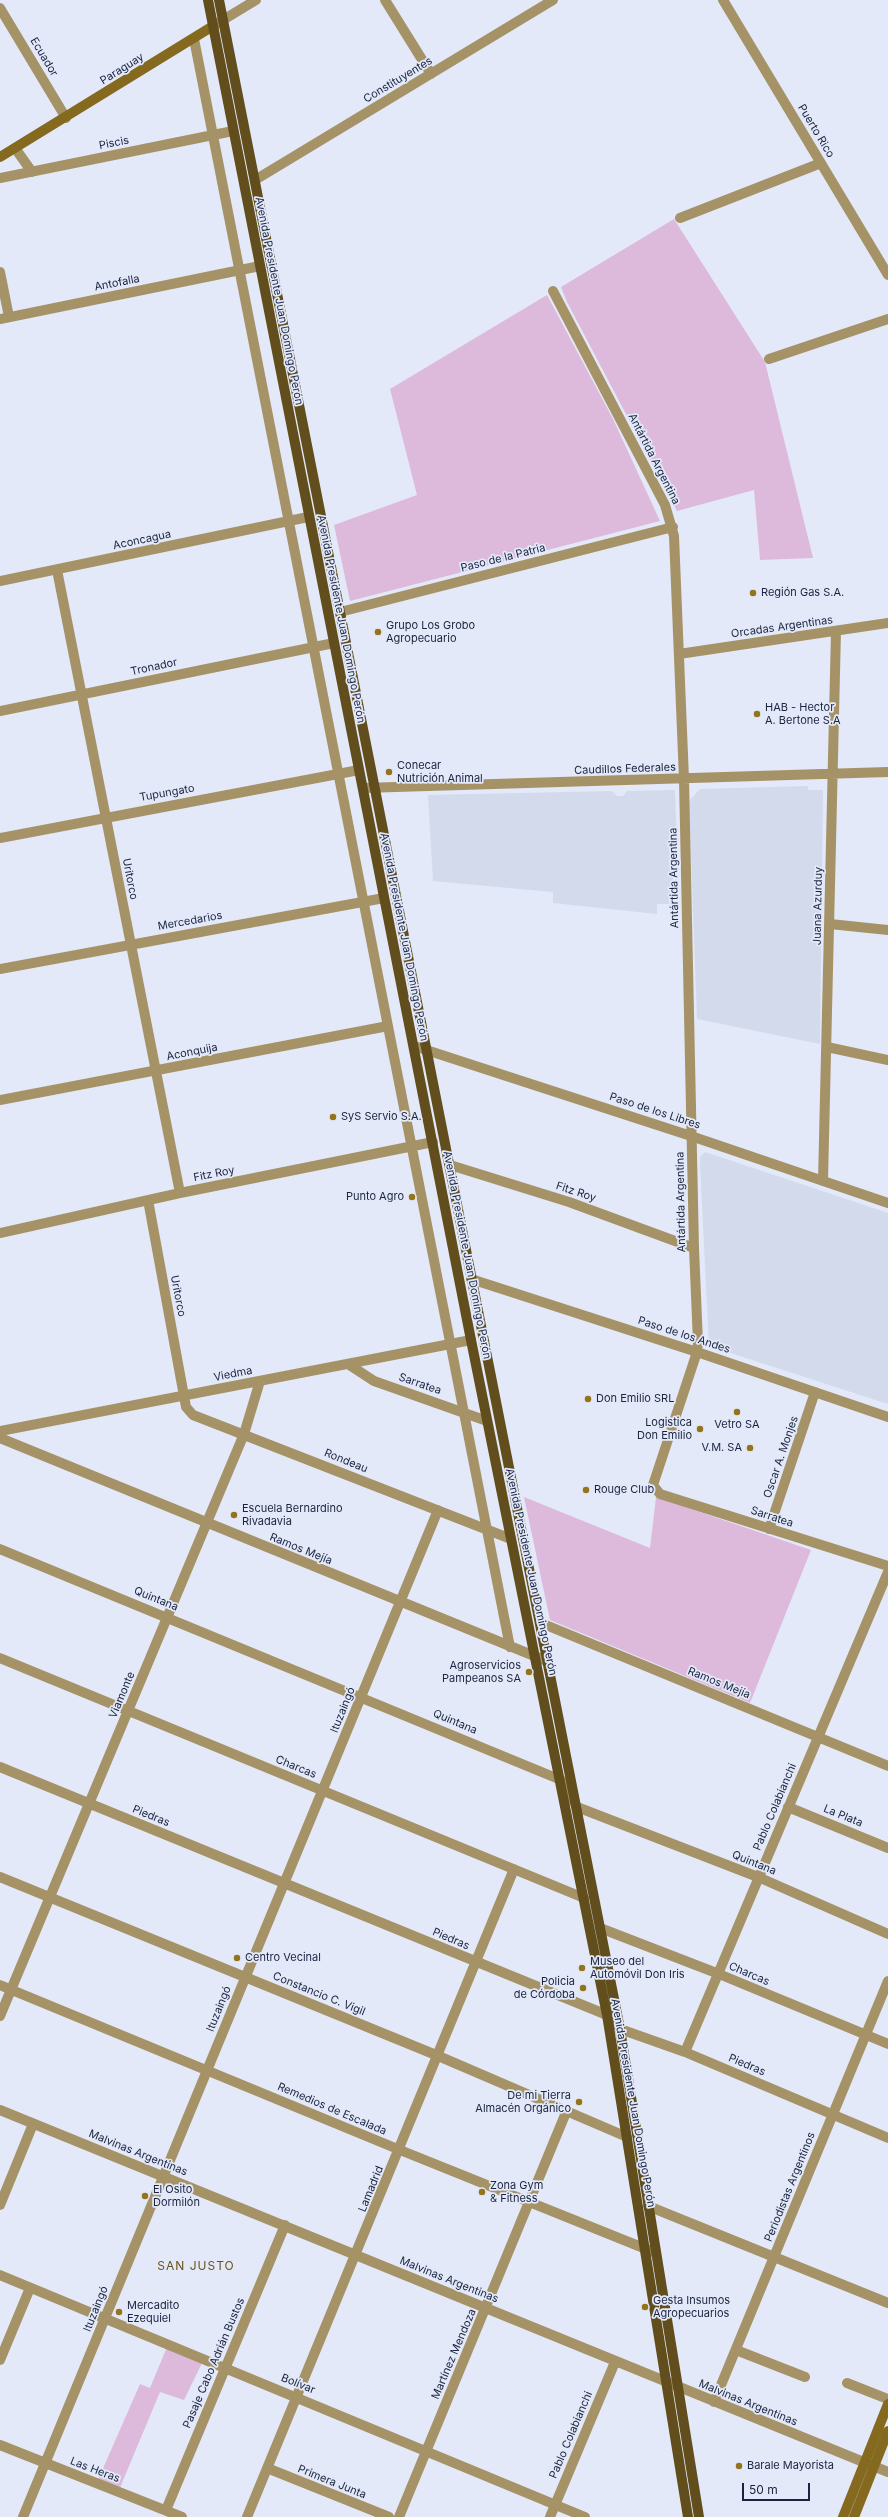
<!DOCTYPE html>
<html>
<head>
<meta charset="utf-8">
<style>
  body { margin:0 }
  #map { position:relative; width:888px; height:2517px; overflow:hidden; background:#e3e9f8; font-family:Inter,sans-serif }
  canvas { display:block }
  .scale { position:absolute; left:742px; top:2483px; width:68px; height:18px; box-sizing:border-box; border:2px solid #1a2440; border-top:0; padding-left:5px; font-size:12px; line-height:14px; white-space:nowrap; color:#1a2440; -webkit-text-stroke:3px #e3e9f8; paint-order:stroke }
</style>
</head>
<body>
<div id="map">
<canvas width="888" height="2517"></canvas>
<div class="scale">50 m</div>
</div>
<script>
const c = document.querySelector('canvas').getContext('2d');
c.lineJoin = 'round';
function paint(path, color) {
  c.fillStyle = color;
  c.fill(path, 'evenodd');
}
function poly(rows) {
  const path = new Path2D();
  for (const r of rows) {
    path.moveTo(r[0], r[1]);
    for (let i = 2; i < r.length; i += 2) path.lineTo(r[i], r[i + 1]);
  }
  return path;
}
function trace(path, color, width, dash) {
  c.strokeStyle = color;
  c.lineWidth = width;
  c.lineCap = dash ? 'butt' : 'round';
  c.setLineDash(dash || []);
  c.stroke(path);
}
function label(font, color, halo, rows, align = 'center') {
  c.font = font + ' Inter,sans-serif';
  c.lineWidth = 3.5;
  c.setLineDash([]);
  c.textBaseline = 'middle';
  c.strokeStyle = halo;
  c.fillStyle = color;
  for (const [text, x, y, turn = 0] of rows) {
    c.save();
    c.translate(x, y);
    c.rotate((+turn || 0) * Math.PI / 180);
    c.textAlign = isNaN(turn) ? turn : align;
    if (halo) c.strokeText(text, 0, 0);
    c.fillText(text, 0, 0);
    c.restore();
  }
}
paint(poly([
  [808,786,808,790,823,790,820,1044,697,1019,689,801,700,789],
  [675,790,677,850,669,904,657,904,657,914,553,903,553,892,433,881,428,795,612,791,617,796,623,796,627,791],
  [705,1152,888,1213,888,1404,709,1346,700,1164,700,1157]
]), '#d3daeb');
paint(poly([
  [674,219,765,362,813,558,760,560,754,490,677,511,567,302,561,287],
  [547,295,613,419,660,521,350,601,334,525,417,495,390,389],
  [524,1497,650,1548,656,1497,811,1550,750,1703,550,1620],
  [167,2347,203,2361,184,2400,160,2392,119,2490,97,2482,140,2384,150,2388]
]), '#ddbadb');
trace(poly([
  [385,0,431,74],
  [723,0,888,275],
  [0,8,66,118],
  [213,26,256,0],
  [194,39,510,1647],
  [15,148,32,172],
  [0,178,233,131],
  [255,180,553,0],
  [680,218,821,163],
  [0,272,9,317],
  [553,291,665,505,674,536,684,779,694,1248,698,1343,697,1352,653,1485,660,1494,888,1566],
  [0,319,260,266],
  [769,359,888,319],
  [57,570,180,1193],
  [0,581,308,517],
  [340,612,673,527],
  [679,654,888,623],
  [0,711,334,643],
  [363,788,888,772],
  [0,838,359,770],
  [830,924,888,930],
  [0,969,384,898],
  [414,1046,691,1136,888,1203],
  [827,1047,888,1060],
  [0,1100,388,1026],
  [450,1165,569,1202,694,1248],
  [823,1181,836,631],
  [148,1200,186,1407,193,1415,511,1539],
  [0,1233,180,1193,433,1142],
  [471,1279,697,1352,888,1417],
  [348,1364,374,1381,487,1421],
  [0,1431,471,1340],
  [0,1438,549,1662],
  [769,1529,815,1392],
  [0,1549,561,1780,577,1807,758,1877,888,1934],
  [541,1623,888,1766],
  [0,1658,584,1898],
  [0,1767,607,2015,620,2029,685,2052,888,2138],
  [788,1807,888,1848],
  [0,1877,436,2055,627,2137],
  [600,1928,719,1974,888,2044],
  [0,1985,400,2150,656,2253],
  [0,2016,244,1434,260,1381],
  [685,2052,888,1572],
  [0,2110,888,2472],
  [0,2205,33,2124],
  [648,2206,888,2303],
  [0,2275,585,2517],
  [736,2350,805,2377],
  [0,2360,30,2288],
  [847,2383,888,2399],
  [714,2402,888,1981],
  [0,2445,182,2517],
  [267,2468,389,2517],
  [166,2510,285,2225],
  [23,2517,438,1510],
  [247,2517,514,1869],
  [399,2517,567,2110],
  [550,2517,615,2362]
]), '#a59367', 10);
trace(poly([
  [0,157,213,26],
  [843,2517,888,2404],
  [854,2517,888,2431]
]), '#84691e', 10);
trace(poly([
  [208,0,471,1340,607,2015,688,2517],
  [219,0,620,2029,699,2517]
]), '#614e1c', 10);
for (const [x, y, r, color] of [
  [753,593,4,"#93741b"],
  [378,632,4,"#93741b"],
  [757,714,4,"#93741b"],
  [389,772,4,"#93741b"],
  [333,1117,4,"#93741b"],
  [412,1197,4,"#93741b"],
  [588,1399,4,"#93741b"],
  [737,1412,4,"#93741b"],
  [700,1429,4,"#93741b"],
  [750,1448,4,"#93741b"],
  [586,1490,4,"#93741b"],
  [234,1515,4,"#93741b"],
  [529,1672,4,"#93741b"],
  [237,1958,4,"#93741b"],
  [582,1968,4,"#93741b"],
  [583,1988,4,"#93741b"],
  [579,2102,4,"#93741b"],
  [482,2192,4,"#93741b"],
  [145,2196,4,"#93741b"],
  [645,2307,4,"#93741b"],
  [119,2312,4,"#93741b"],
  [739,2466,4,"#93741b"]
]) {
  const dot = new Path2D();
  dot.arc(x, y, r, 0, 2 * Math.PI);
  c.fillStyle = color;
  c.fill(dot);
  trace(dot, '#e3e9f8', 1.5);
}
label('11px', '#1a2440', '#e3e9f8', [
  ["Ecuador",44,57,59],
  ["Paraguay",122,69,-32],
  ["Constituyentes",398,80,-31],
  ["Puerto Rico",816,131,59],
  ["Piscis",114,143,-11],
  ["Antofalla",117,283,-11],
  ["Avenida Presidente Juan Domingo Perón",279,301,79],
  ["Antártida Argentina",654,459,63],
  ["Aconcagua",142,540,-12],
  ["Paso de la Patria",503,558,-14],
  ["Avenida Presidente Juan Domingo Perón",341,619,79],
  ["Orcadas Argentinas",782,627,-8],
  ["Tronador",154,667,-12],
  ["Caudillos Federales",625,769,-2],
  ["Tupungato",167,793,-10],
  ["Antártida Argentina",674,878,-91],
  ["Uritorco",130,879,79],
  ["Juana Azurduy",818,906,-89],
  ["Mercedarios",190,921,-10],
  ["Avenida Presidente Juan Domingo Perón",404,937,79],
  ["Aconquija",192,1052,-11],
  ["Paso de los Libres",655,1111,18],
  ["Fitz Roy",214,1174,-11],
  ["Fitz Roy",576,1192,18],
  ["Antártida Argentina",681,1202,-91],
  ["Avenida Presidente Juan Domingo Perón",467,1255,79],
  ["Uritorco",178,1296,79],
  ["Paso de los Andes",684,1335,18],
  ["Viedma",233,1374,-11],
  ["Sarratea",420,1384,19],
  ["Oscar A. Monjes",781,1457,-71],
  ["Rondeau",346,1461,22],
  ["Sarratea",772,1517,18],
  ["Ramos Mejía",301,1549,22],
  ["Avenida Presidente Juan Domingo Perón",531,1572,78],
  ["Quintana",156,1599,22],
  ["Ramos Mejía",719,1683,22],
  ["Viamonte",122,1695,-67],
  ["Ituzaingó",343,1710,-68],
  ["Quintana",455,1722,23],
  ["Charcas",296,1767,22],
  ["Pablo Colabianchi",775,1807,-67],
  ["Piedras",151,1816,22],
  ["La Plata",843,1816,22],
  ["Quintana",754,1863,22],
  ["Piedras",451,1939,23],
  ["Charcas",749,1974,23],
  ["Constancio C. Vigil",319,1994,22],
  ["Ituzaingó",219,2009,-68],
  ["Piedras",747,2065,23],
  ["Avenida Presidente Juan Domingo Perón",633,2103,80],
  ["Remedios de Escalada",332,2109,23],
  ["Malvinas Argentinas",138,2153,22],
  ["Periodistas Argentinos",790,2187,-68],
  ["Lamadrid",371,2189,-68],
  ["Malvinas Argentinas",449,2280,22],
  ["Ituzaingó",96,2309,-68],
  ["Martínez Mendoza",454,2354,-67],
  ["Pasaje Cabo Adrián Bustos",214,2363,-67],
  ["Bolívar",298,2384,22],
  ["Malvinas Argentinas",748,2403,22],
  ["Pablo Colabianchi",571,2435,-67],
  ["Las Heras",95,2470,21],
  ["Primera Junta",332,2482,22]
]);
label('11px', '#1a2440', '#e3e9f8', [
  ["Región Gas S.A.",761,593],
  ["Grupo Los Grobo",386,626],
  ["Agropecuario",386,639],
  ["HAB - Hector",765,708],
  ["A. Bertone S.A",765,721],
  ["Conecar",397,766],
  ["Nutrición Animal",397,779],
  ["SyS Servio S.A.",341,1117],
  ["Punto Agro",404,1197,"right"],
  ["Don Emilio SRL",596,1399],
  ["Logistica",692,1423,"right"],
  ["Don Emilio",692,1436,"right"],
  ["Vetro SA",737,1425,"center"],
  ["V.M. SA",742,1448,"right"],
  ["Rouge Club",594,1490],
  ["Escuela Bernardino",242,1509],
  ["Rivadavia",242,1522],
  ["Agroservicios",521,1666,"right"],
  ["Pampeanos SA",521,1679,"right"],
  ["Centro Vecinal",245,1958],
  ["Museo del",590,1962],
  ["Automóvil Don Iris",590,1975],
  ["Policia",575,1982,"right"],
  ["de Córdoba",575,1995,"right"],
  ["De mi Tierra",571,2096,"right"],
  ["Almacén Orgánico",571,2109,"right"],
  ["Zona Gym",490,2186],
  ["& Fitness",490,2199],
  ["El Osito",153,2190],
  ["Dormilón",153,2203],
  ["Gesta Insumos",653,2301],
  ["Agropecuarios",653,2314],
  ["Mercadito",127,2306],
  ["Ezequiel",127,2319],
  ["Barale Mayorista",747,2466]
], 'left');
c.letterSpacing = '1px';
label('12px', '#695318', '#e3e9f8', [
  ["SAN JUSTO",196,2266]
]);
c.letterSpacing = '0px';
</script>
</body>
</html>
